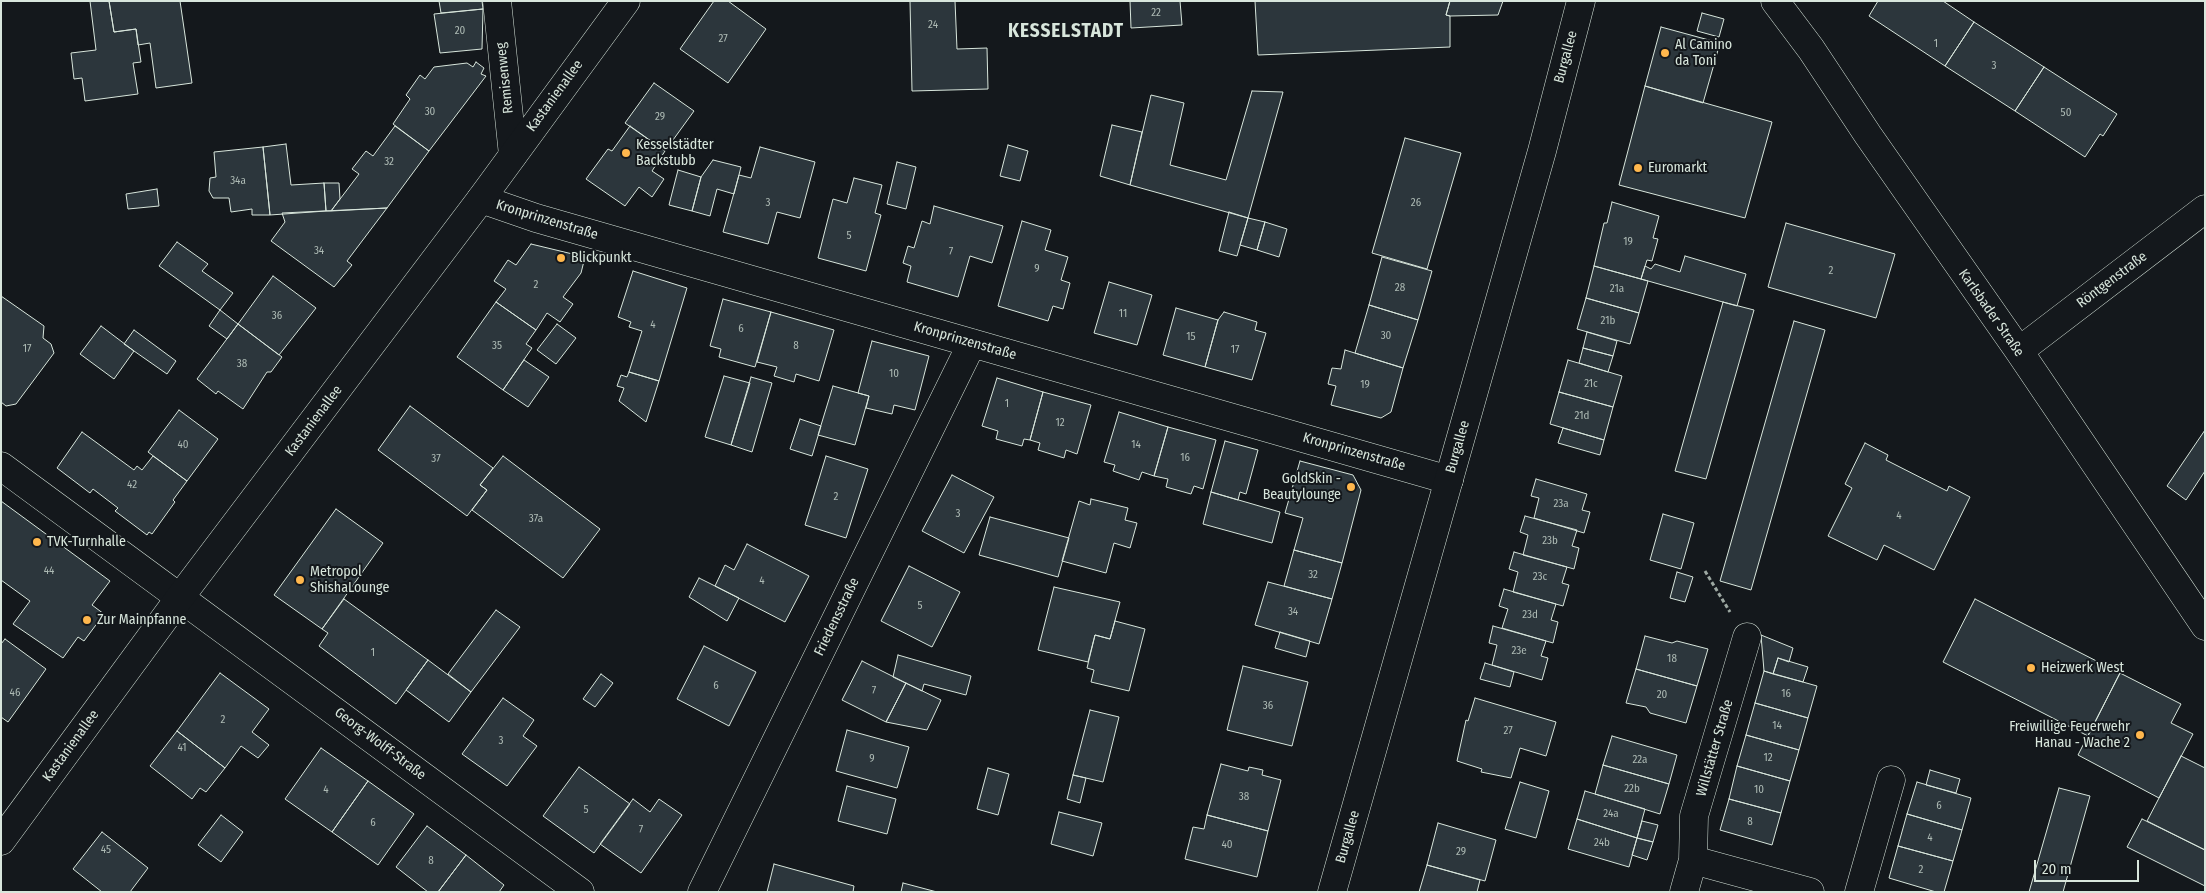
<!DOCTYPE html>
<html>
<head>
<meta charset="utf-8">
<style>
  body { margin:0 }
  #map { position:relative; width:2206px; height:893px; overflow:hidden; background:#14181c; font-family:"Fira Sans Condensed",sans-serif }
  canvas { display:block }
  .frame { position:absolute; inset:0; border:2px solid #d8e6dc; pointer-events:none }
  .scale { position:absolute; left:2034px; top:860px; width:105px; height:22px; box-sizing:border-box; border:2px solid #d8e6dc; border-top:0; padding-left:6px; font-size:15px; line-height:18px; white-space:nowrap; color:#d8e6dc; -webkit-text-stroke:4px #14181c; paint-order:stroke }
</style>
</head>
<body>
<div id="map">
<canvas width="2206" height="893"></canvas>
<div class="frame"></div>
<div class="scale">20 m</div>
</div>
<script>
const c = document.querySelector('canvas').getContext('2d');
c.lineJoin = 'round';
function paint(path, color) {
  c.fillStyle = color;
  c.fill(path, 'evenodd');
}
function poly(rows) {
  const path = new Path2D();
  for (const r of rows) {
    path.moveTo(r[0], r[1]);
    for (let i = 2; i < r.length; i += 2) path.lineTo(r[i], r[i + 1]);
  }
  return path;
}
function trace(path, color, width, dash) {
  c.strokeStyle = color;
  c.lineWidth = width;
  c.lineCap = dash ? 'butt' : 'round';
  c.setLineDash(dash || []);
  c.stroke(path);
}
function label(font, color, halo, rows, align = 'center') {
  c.font = font + ' "Fira Sans Condensed",sans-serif';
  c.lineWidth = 4;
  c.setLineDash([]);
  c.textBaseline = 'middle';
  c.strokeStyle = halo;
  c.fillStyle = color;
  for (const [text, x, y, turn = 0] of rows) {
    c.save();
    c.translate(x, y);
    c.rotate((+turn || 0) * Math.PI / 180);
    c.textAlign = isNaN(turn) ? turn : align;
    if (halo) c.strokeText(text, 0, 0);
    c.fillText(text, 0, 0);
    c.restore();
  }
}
const building = poly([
  [90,1,109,1,114,32,136,29,141,62,133,63,138,94,85,101,82,78,74,79,71,53,96,50,90,1],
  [109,1,180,1,192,83,156,88,150,43,138,45,136,29,114,32,109,1],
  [439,1,482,1,483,9,441,13,439,1],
  [714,1,728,1,766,29,728,83,680,49,714,1],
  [910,1,955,1,957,49,987,48,988,89,912,91,910,1],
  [1130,1,1180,1,1182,25,1131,28,1130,1],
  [1255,1,1450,1,1446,15,1450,16,1450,47,1258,55,1255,1],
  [1450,1,1503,1,1498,15,1450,16,1446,15,1450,1],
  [1878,1,1943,1,1974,22,1945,66,1869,16,1878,1],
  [483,9,482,49,440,53,434,14,483,9],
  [1702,13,1724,19,1719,37,1697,31,1702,13],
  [1974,22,2044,67,2015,111,1945,66,1974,22],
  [1661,27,1720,43,1703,103,1645,86,1661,27],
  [476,62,484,68,481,74,486,76,429,151,393,124,410,99,406,95,420,75,425,79,434,67,467,63,473,67,476,62],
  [2044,67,2117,114,2103,136,2100,134,2085,157,2015,111,2044,67],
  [654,83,694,111,665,151,625,123,654,83],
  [1645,86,1772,122,1745,218,1619,185,1645,86],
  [1252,91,1283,92,1248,218,1130,185,1151,95,1184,103,1170,165,1226,180,1252,91],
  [1112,125,1142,132,1130,185,1100,176,1112,125],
  [395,126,429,151,387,208,331,211,359,174,352,169,366,151,373,156,395,126],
  [630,126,665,151,652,171,664,179,652,197,639,187,625,206,586,179,608,149,612,151,630,126],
  [1405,138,1461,153,1427,269,1372,253,1405,138],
  [286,144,291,185,324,183,326,211,270,215,263,147,286,144],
  [1008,145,1028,151,1020,181,1000,176,1008,145],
  [263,147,270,215,252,215,252,209,231,212,229,198,213,198,209,191,210,178,216,177,214,152,263,147],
  [760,147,815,162,800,218,777,212,768,244,723,232,739,175,751,178,760,147],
  [713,160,741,167,734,194,717,189,710,216,692,211,701,177,713,160],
  [897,162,916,167,906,209,887,204,897,162],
  [678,170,701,177,692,211,669,205,678,170],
  [854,178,882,185,875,213,881,215,866,271,818,258,833,199,847,203,854,178],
  [324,183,339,183,340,199,331,211,326,211,324,183],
  [157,189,159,206,128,209,126,194,157,189],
  [1612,202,1659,216,1653,238,1658,239,1652,261,1647,260,1641,279,1594,266,1604,223,1607,223,1612,202],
  [934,206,1003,226,992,263,970,256,958,297,907,282,911,266,903,263,908,246,914,248,922,221,930,224,934,206],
  [387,208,347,261,352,265,334,287,271,241,285,222,282,213,387,208],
  [1229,212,1248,218,1237,256,1219,251,1229,212],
  [1248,218,1265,222,1257,250,1240,245,1248,218],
  [1022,221,1051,230,1045,250,1068,257,1061,280,1070,283,1063,309,1053,306,1048,321,998,306,1022,221],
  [1265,222,1287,229,1279,257,1257,250,1265,222],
  [1786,223,1895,254,1876,318,1768,287,1786,223],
  [177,242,208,264,202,271,233,293,220,310,159,266,177,242],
  [531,244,585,257,581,273,563,297,573,304,560,322,547,313,536,330,496,302,506,289,494,281,508,260,516,265,531,244],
  [1685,256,1746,274,1737,306,1641,279,1645,266,1651,269,1655,264,1680,272,1685,256],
  [1382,257,1432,271,1418,320,1369,305,1382,257],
  [1594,266,1648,281,1639,313,1586,298,1594,266],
  [633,271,687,288,659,381,629,372,642,331,629,327,631,322,618,317,633,271],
  [273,276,316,308,279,355,238,324,273,276],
  [1109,282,1152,295,1137,345,1094,333,1109,282],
  [1,296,44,326,43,338,51,344,54,353,16,404,6,406,1,402,1,296],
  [1586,298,1639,313,1630,344,1577,329,1586,298],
  [723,299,771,312,755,367,719,357,721,349,710,346,723,299],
  [496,302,536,330,526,344,532,348,503,390,457,357,496,302],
  [1723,302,1754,310,1706,479,1675,471,1723,302],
  [1369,305,1418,320,1403,368,1355,353,1369,305],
  [1176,308,1218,320,1205,367,1163,355,1176,308],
  [220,310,238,324,227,339,209,326,220,310],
  [771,312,834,330,819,381,796,374,794,382,774,376,777,367,757,362,771,312],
  [1224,312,1257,322,1255,330,1266,333,1252,380,1205,367,1218,320,1224,312],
  [1794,321,1825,330,1751,590,1720,581,1794,321],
  [238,324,282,357,271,372,267,372,243,409,218,391,216,394,197,379,238,324],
  [557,324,576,338,556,364,537,350,557,324],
  [101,326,134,351,114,379,80,354,101,326],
  [134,330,176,361,167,374,124,344,134,330],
  [1587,332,1617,341,1613,356,1583,348,1587,332],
  [872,341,929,356,915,410,894,405,892,414,866,408,869,396,858,393,872,341],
  [1583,348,1613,356,1608,372,1579,363,1583,348],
  [1345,350,1403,368,1391,412,1381,418,1331,405,1336,386,1328,384,1332,368,1341,369,1345,350],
  [524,360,549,377,528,407,503,390,524,360],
  [1568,360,1622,376,1613,407,1559,392,1568,360],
  [629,372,659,381,646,422,619,401,624,388,617,386,621,375,627,377,629,372],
  [724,376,750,383,731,445,705,437,724,376],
  [751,377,772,383,752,452,731,445,751,377],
  [997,378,1043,392,1030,440,1024,439,1022,446,996,439,998,431,982,426,997,378],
  [833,386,869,396,855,445,818,435,833,386],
  [1043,392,1091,405,1077,454,1066,450,1064,458,1038,450,1040,443,1030,440,1043,392],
  [1559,392,1613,407,1604,440,1550,424,1559,392],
  [410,406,493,468,480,485,487,490,467,516,378,450,410,406],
  [179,410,218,439,187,481,148,452,179,410],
  [1119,412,1168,427,1154,476,1142,472,1139,480,1113,471,1115,465,1104,462,1119,412],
  [800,419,821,426,812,456,790,449,800,419],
  [1168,427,1216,440,1203,489,1194,486,1191,494,1166,487,1168,479,1154,476,1168,427],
  [1563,428,1604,440,1600,455,1558,443,1563,428],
  [2205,430,2205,471,2186,500,2167,486,2205,430],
  [82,432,134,470,137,466,142,470,153,456,187,481,173,500,175,502,152,534,149,532,147,535,115,511,118,508,93,489,90,493,57,468,82,432],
  [1225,441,1258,450,1246,494,1240,492,1238,500,1211,492,1225,441],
  [1865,443,1888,455,1886,460,1947,491,1949,486,1970,497,1934,570,1884,545,1877,560,1828,536,1852,488,1845,484,1865,443],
  [503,456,600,529,563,578,472,510,487,490,480,485,503,456],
  [826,456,868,469,846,538,805,525,826,456],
  [1300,461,1353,475,1361,490,1342,563,1294,550,1303,518,1285,513,1300,461],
  [952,475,994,497,964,553,922,531,952,475],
  [1536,479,1587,494,1582,510,1590,512,1584,533,1534,518,1539,498,1531,496,1536,479],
  [1211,492,1280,512,1272,543,1203,524,1211,492],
  [1091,499,1128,508,1125,520,1137,523,1130,548,1114,543,1106,573,1062,561,1079,501,1090,505,1091,499],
  [1,501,110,581,92,605,104,614,84,641,78,637,63,658,13,624,30,601,1,580,1,501],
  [336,509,383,543,322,629,274,595,336,509],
  [1663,514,1694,523,1681,569,1650,560,1663,514],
  [1525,516,1577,530,1572,546,1579,548,1574,569,1523,555,1528,535,1520,532,1525,516],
  [990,517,1069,538,1058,577,979,555,990,517],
  [747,544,809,576,785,622,715,586,725,565,734,570,747,544],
  [1294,550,1342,563,1332,599,1284,586,1294,550],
  [1514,552,1567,567,1562,583,1569,585,1563,606,1513,592,1518,572,1509,569,1514,552],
  [909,566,960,592,932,647,881,621,909,566],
  [1677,572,1693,577,1685,602,1670,598,1677,572],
  [699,578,739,598,727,621,689,597,699,578],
  [1268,582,1332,599,1319,644,1255,625,1268,582],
  [1054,587,1120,602,1110,639,1095,635,1088,662,1038,650,1054,587],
  [1504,589,1556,604,1551,620,1558,622,1553,643,1502,628,1508,609,1499,606,1504,589],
  [344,599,428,660,396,704,319,646,328,633,322,629,344,599],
  [1975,599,2120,673,2088,736,1943,662,1975,599],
  [496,610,520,627,471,692,448,674,496,610],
  [1115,621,1145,629,1129,691,1091,682,1094,670,1087,668,1095,635,1110,639,1115,621],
  [1493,626,1546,641,1541,656,1548,658,1542,680,1492,665,1497,645,1489,643,1493,626],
  [1280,632,1310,641,1306,657,1275,648,1280,632],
  [1761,635,1793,648,1789,662,1778,658,1773,674,1764,671,1761,635],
  [1645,636,1672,643,1677,641,1708,649,1697,686,1636,669,1645,636],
  [5,639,46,669,8,722,1,717,1,644,5,639],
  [704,646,756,672,729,726,677,699,704,646],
  [898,655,971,676,966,695,924,684,922,691,893,677,898,655],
  [1778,658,1808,667,1803,682,1773,674,1778,658],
  [428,660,471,692,449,722,406,690,428,660],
  [862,661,906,683,886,722,842,700,862,661],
  [1485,663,1514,672,1510,687,1480,679,1485,663],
  [1243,666,1308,682,1292,746,1227,730,1243,666],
  [1636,669,1697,686,1686,723,1650,713,1646,707,1626,703,1636,669],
  [1764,671,1817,686,1808,718,1755,703,1764,671],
  [220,673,269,709,252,732,269,745,258,758,241,746,225,768,177,731,220,673],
  [2120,673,2181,704,2171,723,2193,734,2159,798,2078,755,2120,673],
  [601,674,613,683,595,707,583,699,601,674],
  [906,683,941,700,927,730,886,722,906,683],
  [503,698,534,720,523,736,537,746,507,786,462,754,503,698],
  [1475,698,1556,722,1546,756,1520,748,1511,778,1481,772,1482,769,1457,761,1466,720,1468,721,1475,698],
  [1755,703,1808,718,1799,750,1746,735,1755,703],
  [1090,710,1119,717,1103,782,1073,775,1090,710],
  [847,730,909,747,897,788,836,771,847,730],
  [177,731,225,768,206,792,200,788,192,799,150,766,177,731],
  [1746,735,1799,750,1790,781,1737,766,1746,735],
  [1612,736,1677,755,1669,784,1603,765,1612,736],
  [321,748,368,781,332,832,285,799,321,748],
  [2181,756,2205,768,2205,850,2147,821,2181,756],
  [1221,764,1248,771,1249,767,1263,770,1262,775,1281,780,1268,831,1207,815,1221,764],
  [1603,765,1669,784,1660,814,1595,794,1603,765],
  [1737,766,1790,781,1781,813,1729,799,1737,766],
  [579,767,630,804,594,853,543,816,579,767],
  [988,768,1009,774,998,815,977,809,988,768],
  [1930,770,1960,779,1956,793,1926,785,1930,770],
  [1073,775,1086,778,1080,803,1067,799,1073,775],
  [368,781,414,814,378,865,332,832,368,781],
  [1520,782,1549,791,1536,838,1505,829,1520,782],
  [1917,782,1971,798,1962,830,1907,814,1917,782],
  [847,786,896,799,887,834,838,821,847,786],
  [2059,788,2090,796,2063,892,2029,892,2059,788],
  [1585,791,1645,809,1637,838,1577,819,1585,791],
  [633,799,650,812,659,799,682,815,641,873,600,844,633,799],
  [1729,799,1781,813,1772,845,1720,830,1729,799],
  [1059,812,1102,823,1093,856,1051,844,1059,812],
  [1907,814,1962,830,1953,861,1898,846,1907,814],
  [221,815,243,832,221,862,198,845,221,815],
  [1207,815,1268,831,1257,877,1185,859,1193,827,1204,829,1207,815],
  [1577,819,1637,838,1629,867,1568,849,1577,819],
  [2142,819,2205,850,2205,886,2127,847,2142,819],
  [1642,821,1658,825,1653,842,1637,838,1642,821],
  [1438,823,1496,840,1485,881,1427,865,1438,823],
  [427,826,466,855,438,892,428,892,396,867,427,826],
  [102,832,148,868,130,892,102,892,73,869,102,832],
  [1637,838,1653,842,1647,860,1632,855,1637,838],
  [1898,846,1953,861,1944,892,1936,892,1889,878,1898,846],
  [466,855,504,885,499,892,438,892,466,855],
  [774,864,854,886,853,892,767,892,774,864],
  [1427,865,1480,880,1477,892,1419,892,1427,865],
  [903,883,937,892,901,892,903,883]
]);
paint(building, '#2c363c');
trace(building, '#d8e6dc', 1);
const minor = poly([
  [497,1,513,155],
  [1775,1,1811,49,1868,135,2019,351,2205,626],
  [481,199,536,218,1449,480],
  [2019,351,2205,209],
  [1,466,580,892],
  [1693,860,1694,816,1747,637],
  [702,892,972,343],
  [1684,892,1693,860,1810,892],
  [1859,892,1891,780]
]);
const tertiary = poly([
  [1,841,181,596,481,199,626,1],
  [1332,892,1542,151,1581,1]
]);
trace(minor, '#d8e6dc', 29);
trace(tertiary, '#d8e6dc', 29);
trace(poly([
  [1705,571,1730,612]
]), '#9da8a2', 3, [4, 2.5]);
trace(minor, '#14181c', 28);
trace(tertiary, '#14181c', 28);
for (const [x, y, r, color] of [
  [1665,53,5,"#ffb74d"],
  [626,153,5,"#ffb74d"],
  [1638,168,5,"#ffb74d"],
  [561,258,5,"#ffb74d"],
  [1351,487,5,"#ffb74d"],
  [37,542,5,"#ffb74d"],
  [300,580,5,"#ffb74d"],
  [87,620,5,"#ffb74d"],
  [2031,668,5,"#ffb74d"],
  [2140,735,5,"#ffb74d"]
]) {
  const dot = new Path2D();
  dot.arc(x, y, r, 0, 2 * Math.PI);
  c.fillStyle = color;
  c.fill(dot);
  trace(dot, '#14181c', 2);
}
label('11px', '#adbab4', null, [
  ["22",1156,13],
  ["24",933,25],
  ["20",460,31],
  ["27",723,39],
  ["1",1936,44],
  ["3",1994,66],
  ["30",430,112],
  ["50",2066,113],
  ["29",660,117],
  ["32",389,162],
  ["34a",238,181],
  ["3",768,203],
  ["26",1416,203],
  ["5",849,236],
  ["19",1628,242],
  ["34",319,251],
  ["7",951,252],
  ["9",1037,269],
  ["2",1831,271],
  ["2",536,285],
  ["28",1400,288],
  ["21a",1617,289],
  ["11",1123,314],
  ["36",277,316],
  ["21b",1608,321],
  ["4",653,325],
  ["6",741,329],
  ["30",1386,336],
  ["15",1191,337],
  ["35",497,346],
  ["8",796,346],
  ["17",27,349],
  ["17",1235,350],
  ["38",242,364],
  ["10",894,374],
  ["21c",1591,384],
  ["19",1365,385],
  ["1",1007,404],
  ["21d",1582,416],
  ["12",1060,423],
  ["40",183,445],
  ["14",1136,445],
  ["16",1185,458],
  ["37",436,459],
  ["42",132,485],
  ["2",836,497],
  ["23a",1561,504],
  ["3",958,514],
  ["4",1899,516],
  ["37a",536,519],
  ["23b",1550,541],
  ["44",49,571],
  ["32",1313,575],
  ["23c",1540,577],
  ["4",762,581],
  ["5",920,606],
  ["34",1293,612],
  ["23d",1530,615],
  ["23e",1519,651],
  ["1",373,653],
  ["18",1672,659],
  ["6",716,686],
  ["7",874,691],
  ["46",15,693],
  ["16",1786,694],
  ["20",1662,695],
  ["36",1268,706],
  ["2",223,720],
  ["14",1777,726],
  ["27",1508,731],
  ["3",501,741],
  ["41",182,748],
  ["12",1768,758],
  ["9",872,759],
  ["22a",1640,760],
  ["22b",1632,789],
  ["4",326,790],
  ["10",1759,790],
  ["38",1244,797],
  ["6",1939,806],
  ["5",586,810],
  ["24a",1611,814],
  ["8",1750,822],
  ["6",373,823],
  ["7",641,830],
  ["4",1930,838],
  ["24b",1602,843],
  ["40",1227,845],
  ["45",106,850],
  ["29",1461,852],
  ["8",431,861],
  ["2",1921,870]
]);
label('14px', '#d8e6dc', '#14181c', [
  ["Al Camino",1675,45],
  ["da Toni",1675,61],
  ["Kesselstädter",636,145],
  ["Backstubb",636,161],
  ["Euromarkt",1648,168],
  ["Blickpunkt",571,258],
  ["GoldSkin -",1341,479,"right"],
  ["Beautylounge",1341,495,"right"],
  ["TVK-Turnhalle",47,542],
  ["Metropol",310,572],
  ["ShishaLounge",310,588],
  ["Zur Mainpfanne",97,620],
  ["Heizwerk West",2041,668],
  ["Freiwillige Feuerwehr",2130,727,"right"],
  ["Hanau - Wache 2",2130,743,"right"]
], 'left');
label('14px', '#d8e6dc', '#14181c', [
  ["Burgallee",1566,57,-75],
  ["Remisenweg",505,78,-96],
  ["Kastanienallee",555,96,-54],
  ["Kronprinzenstraße",547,220,17],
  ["Röntgenstraße",2112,280,-37],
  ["Karlsbader Straße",1991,313,55],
  ["Kronprinzenstraße",965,341,16],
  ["Kastanienallee",314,421,-53],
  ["Burgallee",1458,447,-74],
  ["Kronprinzenstraße",1354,452,16],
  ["Friedensstraße",837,617,-64],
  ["Georg-Wolff-Straße",380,744,37],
  ["Kastanienallee",71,746,-54],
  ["Willstätter Straße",1715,748,-74],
  ["Burgallee",1348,837,-74]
]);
c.letterSpacing = '1px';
label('bold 19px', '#d8e6dc', '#14181c', [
  ["KESSELSTADT",1066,32]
]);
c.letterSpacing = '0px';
</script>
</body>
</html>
